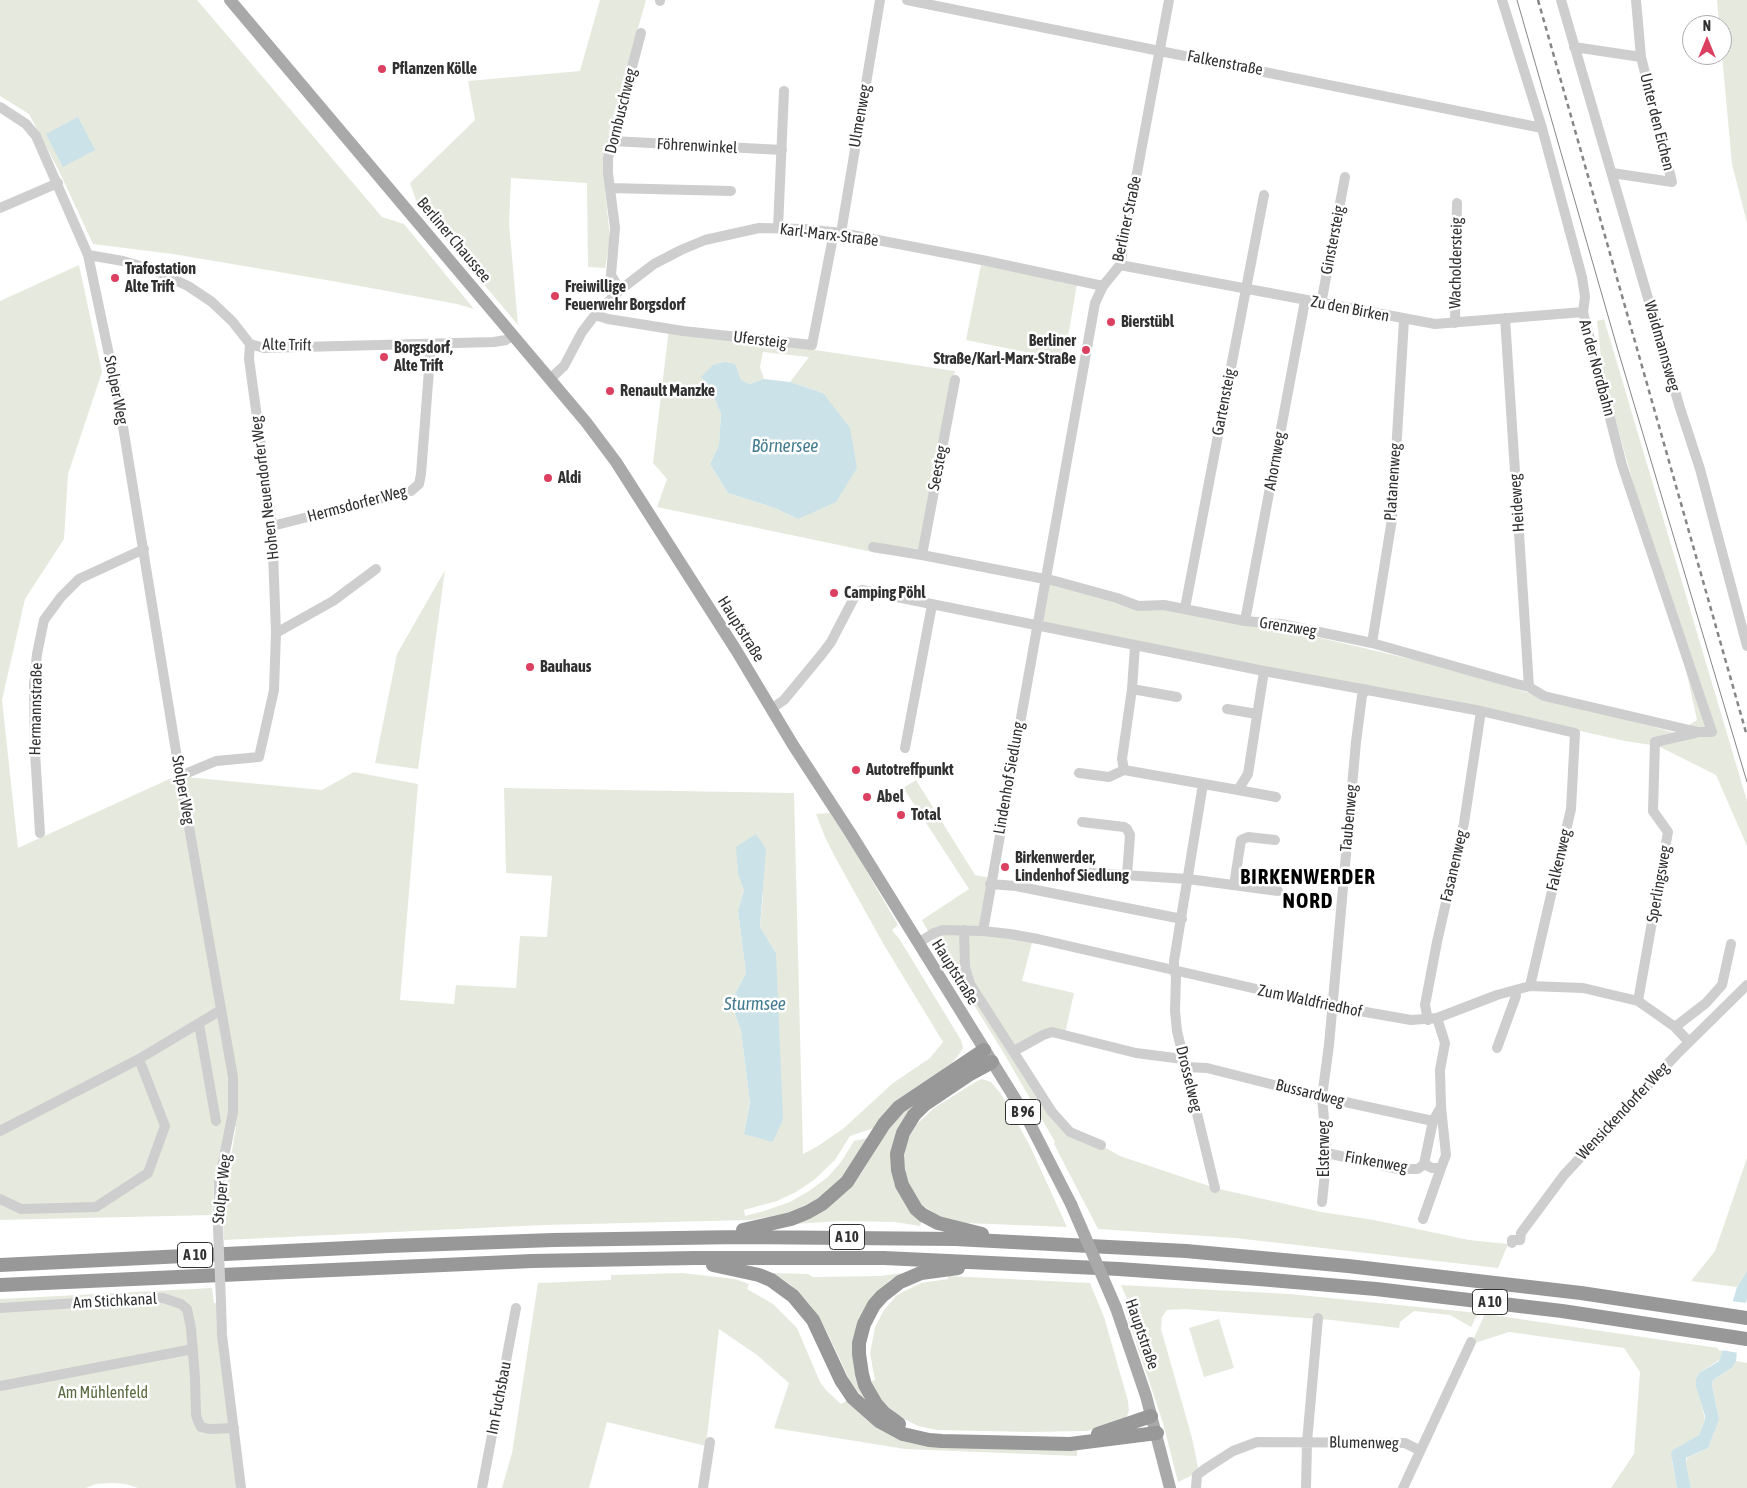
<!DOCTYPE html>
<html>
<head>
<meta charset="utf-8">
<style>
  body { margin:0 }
  #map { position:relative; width:1747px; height:1488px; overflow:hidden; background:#fff; font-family:"Asap Condensed",sans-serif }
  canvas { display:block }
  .north { position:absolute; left:1682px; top:15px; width:50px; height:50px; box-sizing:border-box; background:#fff; border:1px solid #adadad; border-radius:50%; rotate:0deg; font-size:14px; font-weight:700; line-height:20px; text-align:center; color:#313131 }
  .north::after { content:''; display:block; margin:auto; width:18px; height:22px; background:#db4060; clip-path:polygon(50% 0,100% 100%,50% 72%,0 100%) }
</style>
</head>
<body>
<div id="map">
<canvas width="1747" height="1488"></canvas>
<div class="north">N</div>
</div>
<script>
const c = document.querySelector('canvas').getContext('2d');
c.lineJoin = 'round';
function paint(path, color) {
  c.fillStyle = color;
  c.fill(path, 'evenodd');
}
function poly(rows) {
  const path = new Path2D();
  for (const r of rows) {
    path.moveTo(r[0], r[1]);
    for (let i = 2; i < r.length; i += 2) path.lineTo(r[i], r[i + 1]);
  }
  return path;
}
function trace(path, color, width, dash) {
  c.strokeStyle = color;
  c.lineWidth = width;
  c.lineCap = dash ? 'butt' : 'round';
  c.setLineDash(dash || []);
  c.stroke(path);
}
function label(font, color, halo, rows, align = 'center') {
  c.font = font + ' "Asap Condensed",sans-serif';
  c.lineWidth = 5;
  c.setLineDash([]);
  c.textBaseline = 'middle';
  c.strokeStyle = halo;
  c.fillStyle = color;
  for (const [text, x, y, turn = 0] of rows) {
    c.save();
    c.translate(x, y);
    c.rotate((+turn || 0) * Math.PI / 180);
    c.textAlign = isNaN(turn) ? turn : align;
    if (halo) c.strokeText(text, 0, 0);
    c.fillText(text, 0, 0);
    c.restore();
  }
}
paint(poly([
  [0,0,197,0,382,217,404,224,474,309,457,304,338,282,173,254,93,244,60,173,29,114,0,96],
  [600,0,646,0,610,127,603,166,610,240,605,268,588,267,587,183,511,178,509,223,518,325,418,206,410,183,475,120,468,81,580,71],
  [1717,0,1747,0,1747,223,1732,164,1722,55,1722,25,1719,25],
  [79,265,102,372,68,474,64,539,25,599,2,700,18,848,176,776,322,790,354,772,418,784,400,1000,454,1004,456,985,516,988,520,936,547,937,552,876,506,873,504,788,794,793,803,1154,818,1146,844,1128,893,1083,930,1058,943,1042,884,945,835,857,825,837,816,814,830,813,852,846,898,925,892,930,900,940,961,1040,963,1048,958,1056,951,1064,889,1108,874,1128,850,1136,835,1160,814,1180,796,1192,777,1201,744,1210,745,1216,764,1211,790,1202,809,1191,828,1177,841,1162,854,1141,868,1138,847,1172,838,1182,816,1200,788,1213,751,1220,544,1225,224,1240,223,1220,227,1202,227,1180,236,1127,227,1125,214,1184,212,1215,0,1220,0,301],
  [744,890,763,894,760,927,776,953,744,1134,750,1103,741,1031,731,1002,746,973,738,911],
  [981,265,1077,284,1066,349,1062,349,1060,359,966,340],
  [1604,319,1747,801,1747,846,1716,775,1658,746,1625,741,1522,718,1038,623,1044,584,1312,636,1368,649,1448,668,1539,696,1676,733,1697,720,1688,679,1603,375,1597,321],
  [669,328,955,371,919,549,884,544,882,554,657,507,667,479,653,463],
  [763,352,809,357,790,382,823,393,798,519,775,508,728,493,710,464,719,445,721,414,709,385,741,380,750,384,764,379,760,367],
  [445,570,418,769,375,763,397,654],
  [916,780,975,875,991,878,982,930,930,935,922,920,969,889,906,792,900,790],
  [962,932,963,967,1056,1120,1120,1156,1215,1188,1321,1212,1374,1220,1469,1240,1508,1244,1498,1268,1235,1238,1098,1229,1054,1144,1055,1142,1006,1057,932,936],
  [964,932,1033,939,1022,981,1074,993,1065,1034,1055,1032,1015,1050,971,983],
  [982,1079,991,1082,1001,1094,1030,1146,1067,1227,965,1223,941,1218,921,1204,907,1181,904,1160,905,1149,908,1139,917,1124,934,1108,977,1081],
  [923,1097,912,1107,900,1125,892,1147,891,1156,922,1221,920,1226,895,1222,839,1221,795,1224,824,1210,849,1190,861,1174,889,1127,904,1111],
  [1747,1158,1747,1271,1737,1287,1691,1281,1715,1251],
  [682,1273,735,1279,749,1284,747,1289,773,1304,797,1328,820,1382,826,1390,841,1404,847,1400,867,1420,886,1432,1077,1450,1077,1456,905,1449,774,1428,789,1383,757,1355,719,1329,706,1446,607,1422,589,1488,502,1488,512,1453,538,1283,611,1280,611,1275],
  [772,1273,808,1274,813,1277,880,1276,903,1273,890,1280,879,1290,853,1361,856,1379,868,1405,850,1381,827,1332,811,1306,791,1285],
  [948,1276,1090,1283,1104,1317,1128,1401,1129,1411,1127,1416,1125,1419,1101,1428,1086,1431,1029,1432,937,1430,918,1426,897,1415,881,1400,870,1382,875,1380,870,1354,875,1327,884,1310,897,1295,921,1283,948,1279],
  [1121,1285,1290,1294,1478,1313,1471,1327,1450,1315,1414,1311,1400,1322,1399,1328,1332,1320,1185,1309,1167,1310,1162,1317,1161,1329,1192,1438,1199,1472,1178,1482,1163,1423,1125,1309,1131,1308],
  [212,1288,214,1303,218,1303,237,1488,138,1488,126,1484,112,1483,96,1484,86,1488,0,1488,0,1299],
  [1485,1314,1718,1348,1718,1350,1723,1351,1719,1360,1699,1373,1696,1379,1705,1420,1699,1435,1692,1439,1672,1461,1677,1488,1611,1488,1634,1454,1640,1372,1624,1348,1509,1332,1475,1343,1472,1342],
  [1219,1319,1234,1368,1204,1377,1189,1328],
  [1736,1361,1747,1363,1747,1488,1691,1488,1686,1463,1687,1458,1708,1448,1719,1419,1712,1385,1713,1380,1733,1367]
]), '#e6eade');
paint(poly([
  [78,117,95,150,63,167,46,134],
  [725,362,735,364,741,380,750,384,764,379,790,382,823,393,850,428,857,468,836,502,798,519,775,508,728,493,710,464,719,445,721,414,709,385,701,377,713,365],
  [756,834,766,849,760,927,776,953,783,1119,773,1142,744,1134,750,1103,741,1031,731,1002,746,973,738,911,744,890,738,874,736,847],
  [1747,1271,1747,1298,1738,1341,1736,1361,1733,1367,1713,1380,1712,1385,1719,1419,1717,1425,1708,1448,1686,1458,1686,1463,1691,1488,1677,1488,1671,1454,1673,1450,1699,1435,1705,1420,1705,1416,1696,1386,1696,1379,1699,1373,1719,1361,1720,1358,1724,1347,1732,1304,1737,1287]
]), '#cbe2e9');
paint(poly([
  [1731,1301,1747,1303,1739,1353,1721,1350]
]), '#fff');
trace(poly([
  [907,0,1542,128],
  [1561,0,1680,408,1700,469,1747,646],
  [660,1,660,0],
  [1574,47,1641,57],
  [0,107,26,124,36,136,88,255,119,402,180,776,233,1077,233,1112,219,1182,218,1228],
  [613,141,782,150],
  [1612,173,1672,182,1641,57,1636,0],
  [610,188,731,191],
  [0,208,58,183],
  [778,228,784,91],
  [841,233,880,0],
  [88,255,123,261,154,270,188,286,212,302,232,321,250,344,264,348,494,342,506,340,513,335],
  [1120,265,1435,324,1583,312],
  [620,290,611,275,615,228,608,173,608,158,641,33],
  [1321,304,1345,177],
  [595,315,608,319,683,331,812,345,834,232],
  [1505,318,1529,687],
  [1455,323,1457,203],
  [550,379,564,366,582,332,595,315,620,290,654,264,681,250,705,240,759,228,805,229,841,233,982,260,1103,286],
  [272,526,411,491,419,484,421,474,431,344],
  [873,547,922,555,1055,581,1117,598,1138,606,1164,605,1245,621,1281,624,1372,643,1517,684,1529,687,1544,696,1698,732,1712,732,1622,465,1583,312,1585,297,1582,277,1542,128,1502,0],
  [922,555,955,380],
  [1185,608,1264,195],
  [1245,621,1305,301],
  [276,633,333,601,376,569],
  [1372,643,1392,519,1404,320],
  [1135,646,1132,689,1122,759,1124,770,1238,790,1248,774,1264,671],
  [1132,689,1177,697],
  [771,709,784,700,822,654,831,642,856,594,862,590,1264,671,1481,711,1575,733,1571,809,1530,986],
  [1227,709,1257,714],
  [905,748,932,605],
  [1079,773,1109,777,1124,770],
  [180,776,216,761,259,757,274,690,276,633,272,526,249,359,250,344],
  [1203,784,1174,961,1174,970,1176,976,1175,1011,1177,1031,1215,1188],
  [1238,790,1276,797],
  [1082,822,1124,827,1127,829,1130,835,1127,875],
  [40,833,35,752,34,685,37,654,44,620,61,597,79,579,144,549],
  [1075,872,1188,879,1278,891],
  [990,884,1016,886,1182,919],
  [1234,885,1241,840,1248,837,1275,840],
  [964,930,965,967,970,984,1052,1112,1070,1132,1101,1145],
  [983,931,1095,303,1103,286,1120,265,1169,0],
  [918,943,934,933,943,930,983,931,1010,934,1038,939,1331,1006,1411,1020,1437,1018,1497,995,1530,986,1583,988,1638,1001,1675,1027,1689,1042],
  [1638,1001,1668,832,1653,811,1655,742,1695,733],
  [1437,1018,1445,1043,1440,1070,1441,1107,1433,1121,1424,1164,1432,1168,1441,1168,1446,1155,1441,1107],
  [1428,1020,1425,1005,1437,942,1464,823,1481,711],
  [199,1024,216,1121],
  [1675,1027,1706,1003,1722,985,1731,944],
  [1497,1048,1516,996,1515,990],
  [1014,1051,1043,1035,1052,1032,1136,1053,1183,1059],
  [1186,1067,1207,1068,1322,1097,1433,1121],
  [0,1131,139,1059,221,1010],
  [1327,1153,1398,1169,1418,1169,1424,1164],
  [0,1199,21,1209,96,1207,148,1173,165,1126,139,1059],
  [1322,1202,1327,1153,1322,1097,1329,1045,1356,742,1362,696,1365,689],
  [1423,1219,1441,1168],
  [1512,1243,1512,1240,1520,1240,1521,1233,1564,1175,1676,1055,1747,985],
  [221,1302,222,1335,241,1488],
  [0,1308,154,1298,163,1298,181,1304,187,1309,191,1328,195,1378,196,1415,198,1421,201,1427,209,1429,234,1428],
  [0,1386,193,1349],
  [482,1488,516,1308],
  [703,1488,710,1442],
  [1196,1488,1197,1475,1205,1469,1233,1451,1257,1442,1405,1443,1419,1450],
  [1306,1488,1307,1442,1318,1318],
  [1403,1488,1471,1342]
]), '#cecece', 10);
trace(poly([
  [230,0,586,422,616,462,736,650,793,745,851,834,1027,1118,1071,1204],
  [1116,1308,1146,1396,1170,1488]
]), '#a9a9a9', 12);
trace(poly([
  [743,1230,791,1219,808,1212,822,1204,847,1182,884,1124,899,1107,984,1050],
  [982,1234,938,1223,923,1215,916,1209,902,1185,898,1170,897,1154,903,1133,914,1115,924,1105,970,1074,992,1062],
  [0,1265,389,1246,553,1240,740,1237,955,1239,1186,1251,1348,1266,1581,1293,1747,1318],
  [713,1265,759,1275,771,1280,793,1296,813,1320,841,1380,853,1398,879,1421,903,1434,929,1440,942,1441,1070,1444,1157,1433],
  [0,1285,532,1261,694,1258,884,1258,1119,1269,1259,1279,1376,1289,1562,1311,1747,1339],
  [899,1424,884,1413,876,1404,865,1385,862,1374,859,1354,859,1343,864,1324,874,1305,882,1296,900,1282,921,1273,958,1268],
  [1098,1434,1151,1416]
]), '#989898', 14);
trace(poly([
  [1517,0,1617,347,1747,782]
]), '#868686', 1);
trace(poly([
  [1538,0,1747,736]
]), '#868686', 2.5, [5, 4]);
trace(poly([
  [218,1228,221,1302]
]), '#cecece', 10);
trace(poly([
  [1071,1204,1116,1308]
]), '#a9a9a9', 12);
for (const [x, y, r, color] of [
  [382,69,5,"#db4060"],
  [115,278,5,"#db4060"],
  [555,296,5,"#db4060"],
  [1111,322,5,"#db4060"],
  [1086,350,5,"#db4060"],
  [384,357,5,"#db4060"],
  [610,391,5,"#db4060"],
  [548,478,5,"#db4060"],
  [834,593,5,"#db4060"],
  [530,667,5,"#db4060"],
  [856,770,5,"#db4060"],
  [867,797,5,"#db4060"],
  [901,815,5,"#db4060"],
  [1005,867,5,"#db4060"]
]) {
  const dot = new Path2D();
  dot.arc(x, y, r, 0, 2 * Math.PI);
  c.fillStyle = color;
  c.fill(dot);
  trace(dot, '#fff', 2);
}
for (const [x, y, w] of [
  [1023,1112,35],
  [847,1237,35],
  [195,1255,35],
  [1490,1302,35]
]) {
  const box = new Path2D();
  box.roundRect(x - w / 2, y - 12.5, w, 25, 4);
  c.fillStyle = '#fff';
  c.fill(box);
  trace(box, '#313131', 1);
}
label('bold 15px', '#313131', null, [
  ["B 96",1023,1112],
  ["A 10",847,1237],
  ["A 10",195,1255],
  ["A 10",1490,1302]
]);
label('16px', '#313131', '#fff', [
  ["Falkenstraße",1225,63,11],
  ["Dornbuschweg",621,111,-76],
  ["Ulmenweg",860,116,-80],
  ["Unter den Eichen",1657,122,76],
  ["Föhrenwinkel",697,146,3],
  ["Berliner Straße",1127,219,-78],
  ["Karl-Marx-Straße",829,235,7],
  ["Berliner Chaussee",454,240,50],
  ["Ginstersteig",1333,240,-79],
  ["Wacholdersteig",1456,263,-89],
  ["Zu den Birken",1350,309,11],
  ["Ufersteig",760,340,7],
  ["Alte Trift",287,345,1],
  ["Waidmannsweg",1662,346,74],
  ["An der Nordbahn",1597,368,75],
  ["Stolper Weg",116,390,79],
  ["Gartensteig",1224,402,-79],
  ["Ahornweg",1275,461,-80],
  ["Seesteg",938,468,-79],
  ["Platanenweg",1393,482,-86],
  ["Hohen Neuendorfer Weg",265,488,-97],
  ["Heideweg",1517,503,-94],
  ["Hermsdorfer Weg",357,504,-15],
  ["Grenzweg",1288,627,9],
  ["Hauptstraße",741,629,58],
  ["Hermannstraße",36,709,-89],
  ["Lindenhof Siedlung",1009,778,-80],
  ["Stolper Weg",183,790,80],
  ["Taubenweg",1349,818,-85],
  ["Falkenweg",1559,860,-77],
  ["Fasanenweg",1454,866,-77],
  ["Sperlingsweg",1659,884,-80],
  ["Hauptstraße",955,972,58],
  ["Zum Waldfriedhof",1310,1001,12],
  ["Drosselweg",1189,1079,76],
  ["Bussardweg",1310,1093,14],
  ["Wensickendorfer Weg",1623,1111,-47],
  ["Elsterweg",1324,1149,-90],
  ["Finkenweg",1376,1162,10],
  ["Stolper Weg",222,1189,-84],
  ["Am Stichkanal",115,1301,-3],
  ["Hauptstraße",1142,1334,71],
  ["Im Fuchsbau",499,1398,-79],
  ["Blumenweg",1364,1443,1]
]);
label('bold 16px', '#313131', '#fff', [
  ["Pflanzen Kölle",392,69],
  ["Trafostation",125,269],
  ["Alte Trift",125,287],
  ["Freiwillige",565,287],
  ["Feuerwehr Borgsdorf",565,305],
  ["Bierstübl",1121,322],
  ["Berliner",1076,341,"right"],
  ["Straße/Karl-Marx-Straße",1076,359,"right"],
  ["Borgsdorf,",394,348],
  ["Alte Trift",394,366],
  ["Renault Manzke",620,391],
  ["Aldi",558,478],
  ["Camping Pöhl",844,593],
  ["Bauhaus",540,667],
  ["Autotreffpunkt",866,770],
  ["Abel",877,797],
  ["Total",911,815],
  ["Birkenwerder,",1015,858],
  ["Lindenhof Siedlung",1015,876]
], 'left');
label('16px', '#5a6b41', '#fff', [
  ["Am Mühlenfeld",103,1393]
]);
label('italic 18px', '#437c90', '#fff', [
  ["Börnersee",785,446],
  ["Sturmsee",755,1004]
]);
c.letterSpacing = '1px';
label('bold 21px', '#000', '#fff', [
  ["BIRKENWERDER",1308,877],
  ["NORD",1308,901]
]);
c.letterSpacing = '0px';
</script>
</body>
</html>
